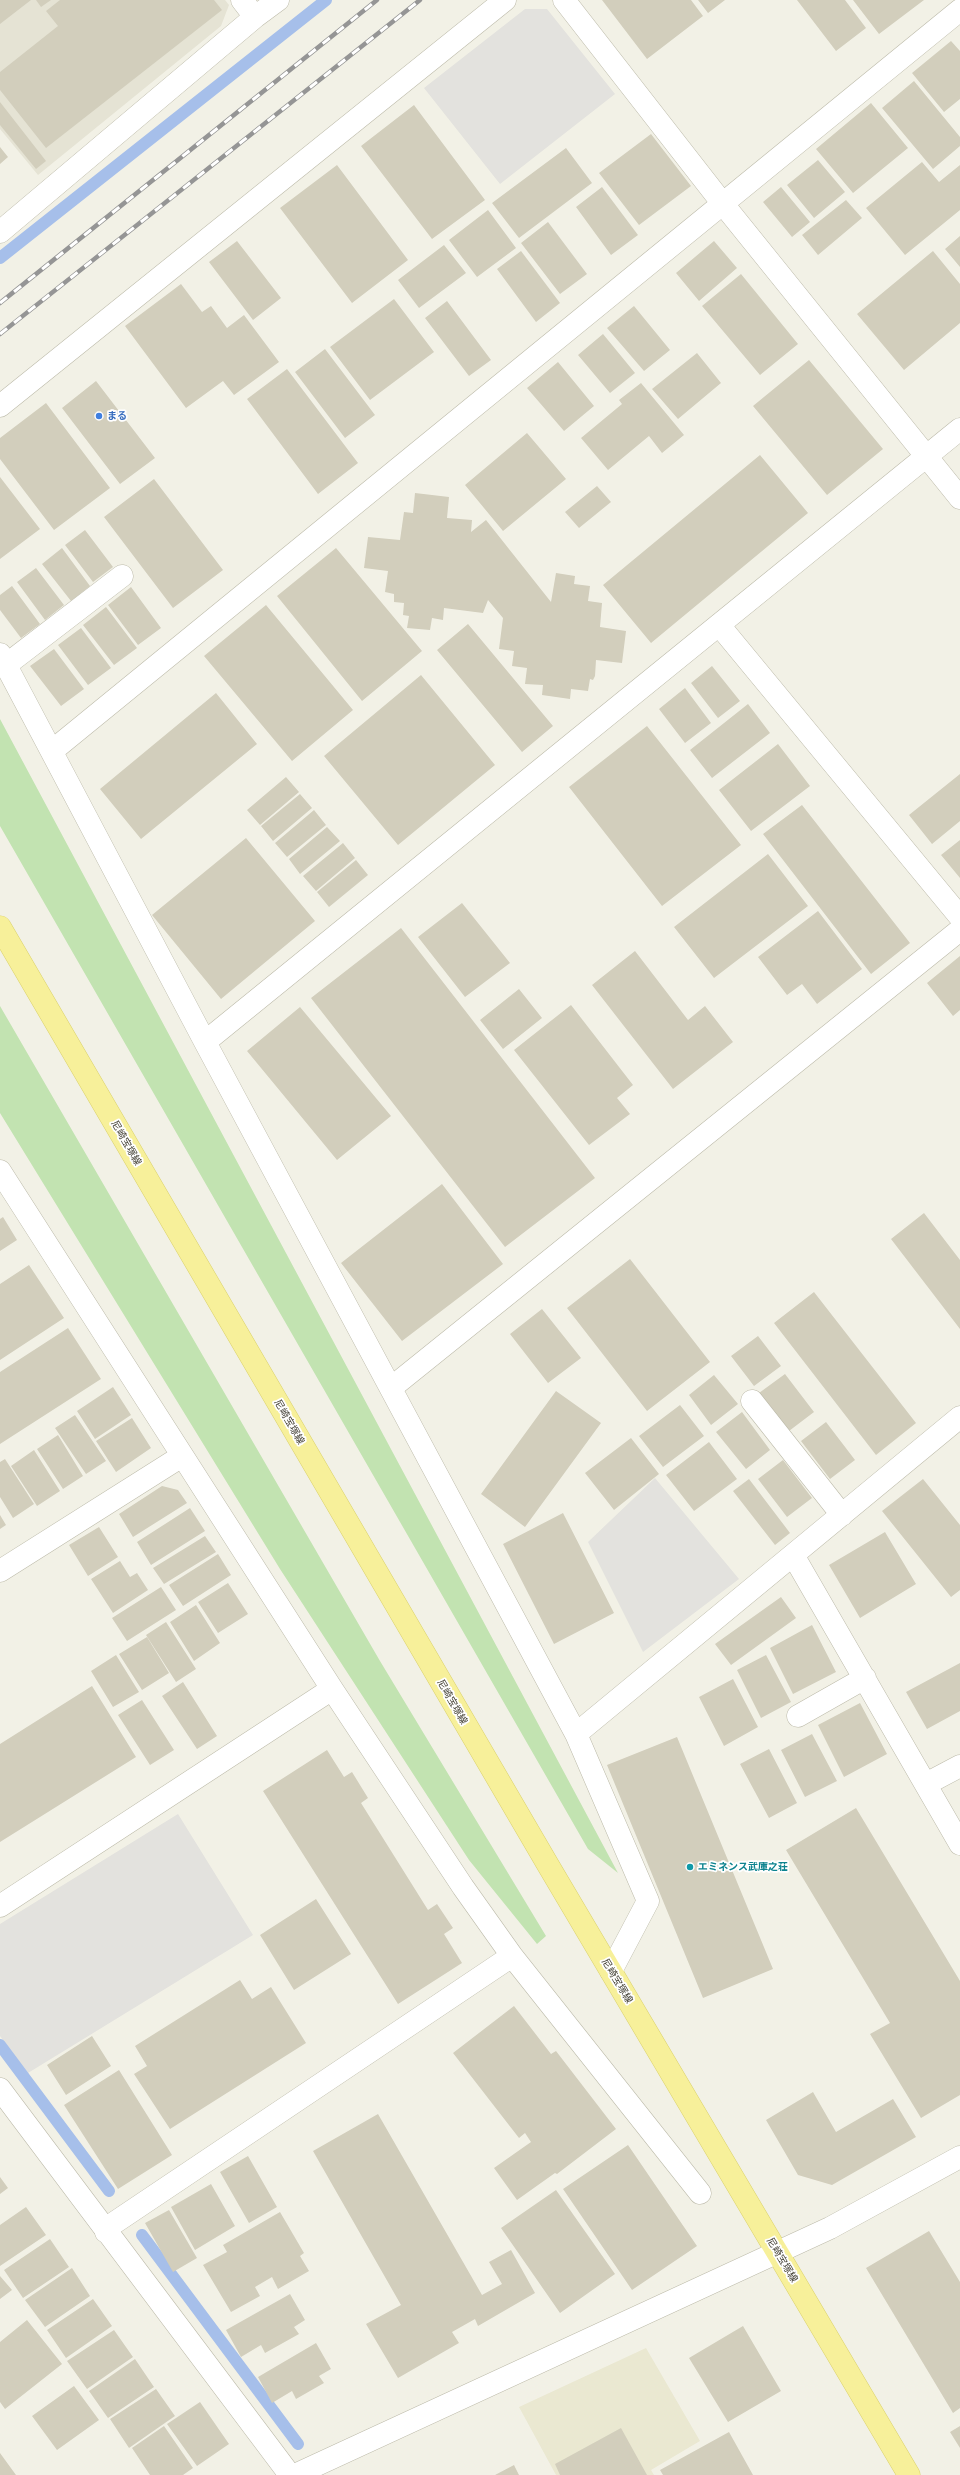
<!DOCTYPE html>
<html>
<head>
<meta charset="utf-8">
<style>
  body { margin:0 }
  canvas { display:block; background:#f2f1e6 }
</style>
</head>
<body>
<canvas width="960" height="2475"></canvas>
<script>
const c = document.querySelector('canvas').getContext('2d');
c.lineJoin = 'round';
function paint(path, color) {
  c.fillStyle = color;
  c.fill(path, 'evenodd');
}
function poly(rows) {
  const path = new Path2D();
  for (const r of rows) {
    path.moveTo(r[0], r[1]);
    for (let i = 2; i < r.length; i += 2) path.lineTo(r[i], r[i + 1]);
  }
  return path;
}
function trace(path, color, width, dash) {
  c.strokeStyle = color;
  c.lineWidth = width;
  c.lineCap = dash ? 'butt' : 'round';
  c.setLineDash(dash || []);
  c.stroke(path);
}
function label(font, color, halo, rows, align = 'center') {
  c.font = font + ' Inter,"Noto Sans JP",sans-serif';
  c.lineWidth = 3.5;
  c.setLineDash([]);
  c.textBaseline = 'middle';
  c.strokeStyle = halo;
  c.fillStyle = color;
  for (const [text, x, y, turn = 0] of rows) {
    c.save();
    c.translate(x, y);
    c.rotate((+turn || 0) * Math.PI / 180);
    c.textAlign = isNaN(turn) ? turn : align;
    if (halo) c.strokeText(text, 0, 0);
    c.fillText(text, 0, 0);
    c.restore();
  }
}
paint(poly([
  [0,0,225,0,229,5,221,26,38,175,0,129]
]), '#e5e3d4');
paint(poly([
  [646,2348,700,2441,651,2470,654,2475,556,2475,519,2407]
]), '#eae8d1');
paint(poly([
  [0,719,618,1873,588,1849,0,826],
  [0,1006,380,1661,546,1936,537,1944,469,1860,280,1569,0,1113]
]), '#c2e3b1');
paint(poly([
  [525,9,547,9,615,94,500,184,424,88],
  [655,1478,739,1579,643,1652,588,1542],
  [178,1814,253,1935,28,2073,0,2036,0,1924]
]), '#e3e2de');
trace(poly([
  [0,258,326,0],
  [0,2045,109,2191],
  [142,2235,298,2444]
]), '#a6bfea', 12);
paint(poly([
  [0,0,31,0,0,24],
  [36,0,51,0,41,7],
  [60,0,214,0,222,10,46,148,0,90,0,72,58,26,46,11],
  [602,0,691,0,703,16,647,59],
  [698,0,725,0,708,13],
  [797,0,845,0,866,28,836,51],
  [853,0,924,0,879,34],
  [951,41,960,51,960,99,944,112,912,73],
  [914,81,960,137,960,146,933,169,882,108],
  [0,102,46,161,36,169,0,125],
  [871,103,908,148,853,193,816,149],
  [414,105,485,200,432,239,361,146],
  [651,134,691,186,639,225,599,173],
  [0,147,8,157,0,164],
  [566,148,592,183,519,238,492,203],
  [818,160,845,192,814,218,787,185],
  [922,162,939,182,960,165,960,210,905,255,866,208],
  [337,165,408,260,352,303,280,208],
  [602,187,638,235,611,255,576,207],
  [781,187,810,222,792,237,763,202],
  [846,200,862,218,818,255,802,235],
  [488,210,516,248,477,277,449,240],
  [548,222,587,274,560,294,521,243],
  [960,236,960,267,945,249],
  [237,241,281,298,253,320,209,262],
  [714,241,737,268,699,301,676,273],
  [444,245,466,273,419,308,398,280],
  [521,251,560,303,536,322,497,269],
  [933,251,960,284,960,323,904,370,857,314],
  [741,274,798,344,760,375,702,306],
  [181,284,202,312,211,306,227,328,244,315,279,362,234,395,223,381,186,408,125,326],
  [394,299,434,352,370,400,330,347],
  [447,301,491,360,469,376,425,318],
  [634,306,670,350,644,371,607,328],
  [603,334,635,373,610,393,578,355],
  [325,349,375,415,345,438,295,372],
  [697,353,721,383,678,419,652,389],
  [809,360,883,449,827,495,753,406],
  [558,362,594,406,564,431,527,388],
  [287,369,358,463,318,494,247,399],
  [96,381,155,458,120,484,62,408],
  [641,383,684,435,662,453,649,436,608,470,581,438,622,404,619,400],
  [46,403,110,488,54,530,0,459,0,438],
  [527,433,566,479,503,531,465,485],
  [760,455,808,513,651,643,603,585],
  [0,477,40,529,0,559],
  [154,479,223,570,173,608,104,517],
  [597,486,611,502,579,528,565,512],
  [415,493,449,497,447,518,472,520,471,532,486,520,551,602,556,573,575,576,574,584,590,586,588,601,602,603,600,627,626,631,622,663,596,660,595,676,593,680,590,679,588,691,571,689,570,699,542,695,543,685,525,684,527,668,512,666,514,651,499,649,503,618,488,600,483,613,444,608,443,620,432,618,430,630,407,628,409,616,403,615,404,603,394,602,394,594,385,592,388,571,364,568,368,537,400,540,404,512,413,513],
  [85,530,113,567,93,582,65,545],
  [62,548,90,586,71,601,42,564],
  [336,548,422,651,362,701,277,596],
  [36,568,64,605,45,620,17,582],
  [12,586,40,624,21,638,0,610,0,595],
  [131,587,161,628,138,645,108,605],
  [266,605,353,710,292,761,204,656],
  [106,607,137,648,114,665,83,625],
  [468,624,553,726,522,752,437,650],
  [81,628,111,668,88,685,58,645],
  [54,649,84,689,61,706,30,666],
  [712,666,740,701,718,718,691,683],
  [421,675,495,765,398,845,324,756],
  [685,688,711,723,685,743,659,709],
  [216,693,257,744,141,839,100,789],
  [748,704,770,733,712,778,690,750],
  [647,726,741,845,662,906,569,787],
  [778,744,810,786,751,831,719,790],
  [960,774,960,821,932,844,909,815],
  [286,777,299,792,260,825,247,810],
  [300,794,312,808,273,841,261,826],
  [802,805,910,943,871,974,763,834],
  [314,810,326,825,287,857,275,843],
  [327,827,340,841,300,874,289,859],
  [246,838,315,921,221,999,152,915],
  [960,840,960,878,941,855],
  [343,843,355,858,316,891,303,876],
  [768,854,808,906,714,978,674,927],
  [356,860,368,875,329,907,317,892],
  [462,903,510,963,465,997,418,937],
  [818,911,862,969,817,1004,802,984,787,995,758,957],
  [401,928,595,1178,505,1247,311,998],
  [635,951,688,1020,705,1006,733,1042,673,1089,592,985],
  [960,956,960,1010,953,1016,927,983],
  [519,989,542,1018,503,1049,480,1020],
  [571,1005,633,1085,617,1098,630,1114,589,1145,514,1050],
  [300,1007,391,1116,337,1160,247,1051],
  [442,1184,503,1264,402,1341,341,1263],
  [924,1213,960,1260,960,1329,891,1239],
  [3,1217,17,1240,0,1251,0,1219],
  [630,1259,710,1362,647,1411,567,1308],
  [29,1265,64,1318,0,1360,0,1284],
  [814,1292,916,1423,876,1455,774,1323],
  [542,1309,581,1358,548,1383,510,1334],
  [68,1328,101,1379,0,1444,0,1372],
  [758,1336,781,1366,754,1386,731,1356],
  [785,1374,814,1412,789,1431,759,1393],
  [714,1375,738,1404,711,1425,689,1395],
  [113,1387,131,1415,95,1439,77,1411],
  [556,1391,601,1423,525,1527,481,1494],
  [680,1405,704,1436,663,1467,639,1436],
  [742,1412,770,1450,746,1469,716,1432],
  [75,1415,106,1461,86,1474,55,1428],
  [132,1418,151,1448,116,1472,96,1441],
  [826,1422,855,1460,830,1479,801,1441],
  [58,1435,83,1476,63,1489,37,1449],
  [631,1438,659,1474,614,1510,585,1473],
  [709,1442,737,1479,694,1511,666,1475],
  [34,1450,60,1491,37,1506,11,1466],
  [5,1459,34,1504,13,1518,0,1497,0,1462],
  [783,1460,812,1498,787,1517,758,1479],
  [749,1479,790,1533,775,1545,733,1491],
  [923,1479,960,1525,960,1590,951,1597,882,1511],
  [162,1486,178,1490,187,1503,133,1537,119,1514],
  [190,1508,205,1531,151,1565,137,1542],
  [563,1513,614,1613,554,1644,503,1544],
  [0,1515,6,1525,0,1529],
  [99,1527,118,1557,88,1576,69,1545],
  [885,1532,916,1584,860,1618,829,1565],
  [205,1536,216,1552,164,1584,153,1568],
  [218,1554,231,1575,183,1606,169,1585],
  [120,1561,130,1577,137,1573,148,1590,113,1613,91,1579],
  [228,1583,248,1614,218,1633,198,1602],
  [161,1587,176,1610,127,1641,112,1618],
  [781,1597,796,1618,731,1665,715,1644],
  [196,1605,220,1643,194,1661,170,1622],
  [166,1622,196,1669,176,1682,146,1635],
  [812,1625,836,1672,793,1694,770,1648],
  [147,1637,169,1673,142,1690,119,1654],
  [116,1655,139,1692,113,1707,91,1671],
  [766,1655,791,1702,761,1718,737,1670],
  [960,1663,960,1711,927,1729,906,1692],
  [733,1679,758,1727,724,1746,699,1697],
  [183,1682,217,1736,197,1749,162,1696],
  [92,1686,136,1757,0,1842,0,1744],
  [142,1700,174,1750,150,1765,118,1715],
  [860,1703,887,1754,844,1777,818,1725],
  [812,1734,837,1781,805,1797,781,1750],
  [677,1737,773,1969,703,1998,607,1765],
  [769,1749,797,1803,769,1818,740,1764],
  [327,1750,344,1777,352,1772,368,1798,361,1803,428,1910,437,1904,453,1928,444,1934,462,1963,398,2004,263,1791],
  [856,1808,960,1981,960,2095,921,2118,870,2034,890,2023,786,1850],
  [316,1899,351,1954,294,1990,260,1935],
  [240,1980,252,1999,271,1987,306,2043,170,2129,134,2074,147,2066,135,2046],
  [514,2006,551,2054,556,2051,616,2129,557,2174,555,2173,517,2200,494,2168,531,2142,525,2133,519,2138,453,2053],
  [92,2036,111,2066,66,2095,47,2065],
  [119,2070,172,2155,118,2189,64,2105],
  [813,2092,836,2132,893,2099,916,2137,832,2185,798,2175,766,2120],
  [378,2114,482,2295,502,2284,489,2262,511,2250,535,2293,478,2326,475,2319,452,2332,459,2343,398,2378,366,2324,401,2305,313,2151],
  [628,2145,697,2246,632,2290,563,2189],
  [248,2156,277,2207,249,2223,220,2172],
  [0,2177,8,2188,0,2194],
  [211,2184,235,2226,195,2250,171,2207],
  [556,2190,615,2274,560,2313,501,2228],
  [26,2207,46,2235,0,2266,0,2225],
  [169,2210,197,2258,173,2272,145,2223],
  [280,2212,304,2253,300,2256,309,2271,278,2289,272,2277,255,2287,260,2296,231,2312,203,2265,227,2252,223,2245],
  [929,2231,960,2282,960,2408,953,2413,866,2268],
  [50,2239,69,2267,23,2298,4,2270],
  [72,2268,90,2296,45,2327,25,2300],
  [0,2276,12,2290,0,2299],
  [290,2294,305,2320,294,2327,299,2334,265,2353,261,2345,241,2357,226,2330],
  [93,2299,112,2326,66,2358,47,2330],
  [27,2320,62,2364,5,2409,0,2402,0,2342],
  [743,2326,781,2391,728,2422,689,2358],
  [114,2330,133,2357,87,2389,67,2361],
  [316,2343,331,2369,319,2376,324,2383,296,2399,292,2391,272,2403,258,2377],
  [135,2359,154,2387,108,2418,89,2391],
  [74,2386,99,2420,57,2450,32,2416],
  [156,2389,175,2416,129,2448,110,2419],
  [200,2402,229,2444,197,2466,167,2424],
  [164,2426,193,2468,183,2475,150,2475,132,2448],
  [960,2426,960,2448,950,2432],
  [621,2428,647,2475,560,2475,555,2464],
  [729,2432,753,2475,663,2475,660,2470],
  [0,2453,16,2475,0,2475],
  [514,2465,519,2475,495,2475]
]), '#d2cebc');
const minor = poly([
  [242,0,255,17,278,0],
  [564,0,723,204,960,498],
  [0,232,255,17],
  [0,406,505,0],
  [719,625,960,917],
  [0,654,205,1042,576,1734,648,1901,611,1971],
  [6,665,122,576],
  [52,751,960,10],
  [205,1042,960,429],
  [0,1171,332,1689,463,1887,512,1956,700,2193],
  [391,1388,960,930],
  [752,1401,842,1515],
  [793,1555,960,1844],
  [0,1571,182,1456],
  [798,1716,865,1678],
  [576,1734,960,1417],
  [926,1784,960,1766],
  [0,1906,332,1689],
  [106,2232,114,2223,512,1956]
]);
const tertiary = poly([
  [0,2089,290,2475],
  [295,2475,830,2228,960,2157]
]);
const primary = poly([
  [0,927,548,1865,909,2475]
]);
trace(minor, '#bcbaa9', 23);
trace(tertiary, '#bcbaa9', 23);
trace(primary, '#dad16b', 23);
trace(minor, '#fff', 22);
trace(tertiary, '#fff', 22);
trace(primary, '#f7f09a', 22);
const rail = poly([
  [0,303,377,0],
  [0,334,420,0]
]);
trace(rail, '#959595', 4.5);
trace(rail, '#fff', 3, [9]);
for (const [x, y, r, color] of [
  [99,416,4,"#3f7fe0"],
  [690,1867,4,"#0f9aa8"]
]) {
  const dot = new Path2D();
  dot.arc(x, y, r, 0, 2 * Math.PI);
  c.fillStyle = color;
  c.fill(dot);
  trace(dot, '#fff', 1.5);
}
label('bold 10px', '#366cbe', '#fff', [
  ["まる",107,416]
], 'left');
label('10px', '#444136', '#fff', [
  ["尼崎宝塚線",126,1143,60],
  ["尼崎宝塚線",289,1422,60],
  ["尼崎宝塚線",452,1702,60],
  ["尼崎宝塚線",617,1981,59],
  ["尼崎宝塚線",782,2260,59]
]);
label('bold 10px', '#0d838f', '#fff', [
  ["エミネンス武庫之荘",698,1867]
], 'left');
</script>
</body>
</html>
